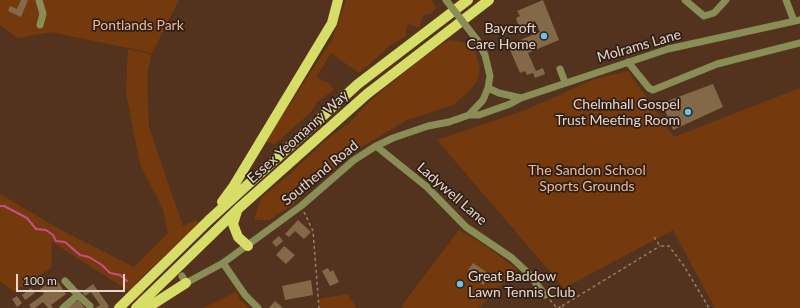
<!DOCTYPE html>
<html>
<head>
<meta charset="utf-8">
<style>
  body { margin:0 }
  #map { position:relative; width:800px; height:308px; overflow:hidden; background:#54331e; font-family:Lato,sans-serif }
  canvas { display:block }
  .scale { position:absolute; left:16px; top:274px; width:109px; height:18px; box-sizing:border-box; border:2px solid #ebd6ca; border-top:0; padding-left:5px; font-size:12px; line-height:14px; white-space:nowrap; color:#ebd6ca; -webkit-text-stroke:3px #2e1f16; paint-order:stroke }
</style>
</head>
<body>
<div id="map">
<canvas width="800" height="308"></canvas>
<div class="scale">100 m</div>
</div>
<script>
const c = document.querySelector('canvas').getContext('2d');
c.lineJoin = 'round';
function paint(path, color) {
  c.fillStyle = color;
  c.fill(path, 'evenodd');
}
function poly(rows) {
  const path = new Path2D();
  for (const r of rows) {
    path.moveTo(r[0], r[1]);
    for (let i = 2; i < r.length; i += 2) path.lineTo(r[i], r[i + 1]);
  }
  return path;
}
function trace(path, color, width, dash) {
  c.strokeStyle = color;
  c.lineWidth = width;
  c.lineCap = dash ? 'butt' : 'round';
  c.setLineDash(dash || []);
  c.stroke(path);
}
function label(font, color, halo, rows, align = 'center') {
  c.font = font + ' Lato,sans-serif';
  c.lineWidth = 3.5;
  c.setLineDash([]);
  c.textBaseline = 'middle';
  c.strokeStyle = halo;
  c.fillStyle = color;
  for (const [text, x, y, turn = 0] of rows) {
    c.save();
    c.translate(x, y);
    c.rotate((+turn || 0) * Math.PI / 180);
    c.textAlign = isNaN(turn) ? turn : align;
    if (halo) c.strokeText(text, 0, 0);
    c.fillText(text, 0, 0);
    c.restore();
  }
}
paint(poly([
  [0,0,179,0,152,53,51,32,18,38,0,25],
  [346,0,432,0,436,8,432,13,423,15,419,28,408,24,405,37,391,45,359,73,331,53,316,77,327,82,334,90,317,102,311,112,275,144,265,142,332,40],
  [449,40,467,43,475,51,480,69,476,83,464,96,453,105,407,120,360,148,317,182,292,205,269,220,254,220,261,198,290,174,327,139,350,122,371,100,423,57],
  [128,49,151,54,147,77,149,127,183,226,196,220,199,223,136,283,156,305,163,308,147,308,126,289,52,242,51,268,14,292,0,281,0,194,59,229,134,267,168,233,163,209,140,164,126,93],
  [628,71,674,137,800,88,800,308,715,308,673,230,564,288,437,140,523,111,595,79],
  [459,230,486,246,517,269,479,308,402,308,406,300],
  [236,292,240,300,249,308,204,308],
  [348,294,356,308,320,308,319,299]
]), '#743a0e');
trace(poly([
  [0,206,4,206,27,218,36,229,46,230,53,235,56,241,65,242,80,255,89,257,102,265,110,273,120,275,127,281]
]), '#c74c89', 2);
paint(poly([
  [21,0,28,0,21,17,8,11,10,6,17,9],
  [543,0,559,40,528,53,536,71,543,68,545,74,535,78,533,73,527,75,525,71,520,73,508,45,540,32,535,21,519,27,516,18,520,16,517,11],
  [713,84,723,107,673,130,662,103],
  [298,220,311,232,304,239,295,231,289,237,285,234],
  [279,236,283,241,276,247,272,242],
  [284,246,295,255,286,264,276,255],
  [473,263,491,275,483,285,475,279,477,276,468,270],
  [328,268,330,272,333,270,339,282,330,286,322,271],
  [56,279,66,294,51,305,53,308,48,308,43,302,35,308,31,308,29,305,44,294,40,289],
  [311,280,313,295,285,300,282,286],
  [93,284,109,306,107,308,95,308,100,305,91,292,85,296,82,292],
  [31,288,35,293,25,300,22,295],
  [17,296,22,303,17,307,12,299],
  [79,300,85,308,67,308],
  [275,301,283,308,269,308]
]), '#836948');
trace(poly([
  [304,212,313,231,319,308],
  [654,237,660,246,669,246,684,266,709,308],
  [550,300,557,308],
  [562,306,660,246],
  [558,308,562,306,563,308]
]), '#997e6d', 1.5, [3, 3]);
trace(poly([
  [39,0,43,14,40,25],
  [685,0,704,16,714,13,726,0],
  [786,0,794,21],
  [628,62,649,88,653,90,717,64,800,43],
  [560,69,565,82],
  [488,88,499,93,521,98,668,49,800,20],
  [469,115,479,115,510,104,521,98],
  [376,146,427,187,466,227,512,258,529,274,545,295],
  [223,263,245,295,258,308],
  [182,276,186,283,223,263,301,206,354,160,376,146,393,138,428,126,449,122,469,115,483,100,488,88,490,76,485,55,477,40],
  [65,281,78,295],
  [63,308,78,295,90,306]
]), '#898e57', 7);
trace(poly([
  [222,202,233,187,332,23,338,0],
  [237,211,233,224,238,237,248,246],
  [119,308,209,220,358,84,468,0],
  [136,308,238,209,367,94,489,0],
  [147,308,186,283]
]), '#d6de68', 10);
trace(poly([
  [446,0,477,40]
]), '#898e57', 7);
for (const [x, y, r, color] of [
  [544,36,4,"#69c3f1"],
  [688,112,4,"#69c3f1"],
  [460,284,4,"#69c3f1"]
]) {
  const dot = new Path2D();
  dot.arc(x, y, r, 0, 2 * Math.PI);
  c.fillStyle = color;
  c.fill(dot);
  trace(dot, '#2e1f16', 1.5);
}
label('14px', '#efb796', '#2e1f16', [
  ["Pontlands Park",138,25],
  ["The Sandon School",587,170],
  ["Sports Grounds",587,186]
]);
label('14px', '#ebd6ca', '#2e1f16', [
  ["Baycroft",536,28],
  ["Care Home",536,44],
  ["Chelmhall Gospel",680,104],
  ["Trust Meeting Room",680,120],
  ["Great Baddow",468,276,"left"],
  ["Lawn Tennis Club",468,292,"left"]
], 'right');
label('14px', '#ebd6ca', '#2e1f16', [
  ["Molrams Lane",639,46,-16],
  ["Essex Yeomanry Way",298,137,-42],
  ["Southend Road",320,173,-39],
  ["Ladywell Lane",452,194,41]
]);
</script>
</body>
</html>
